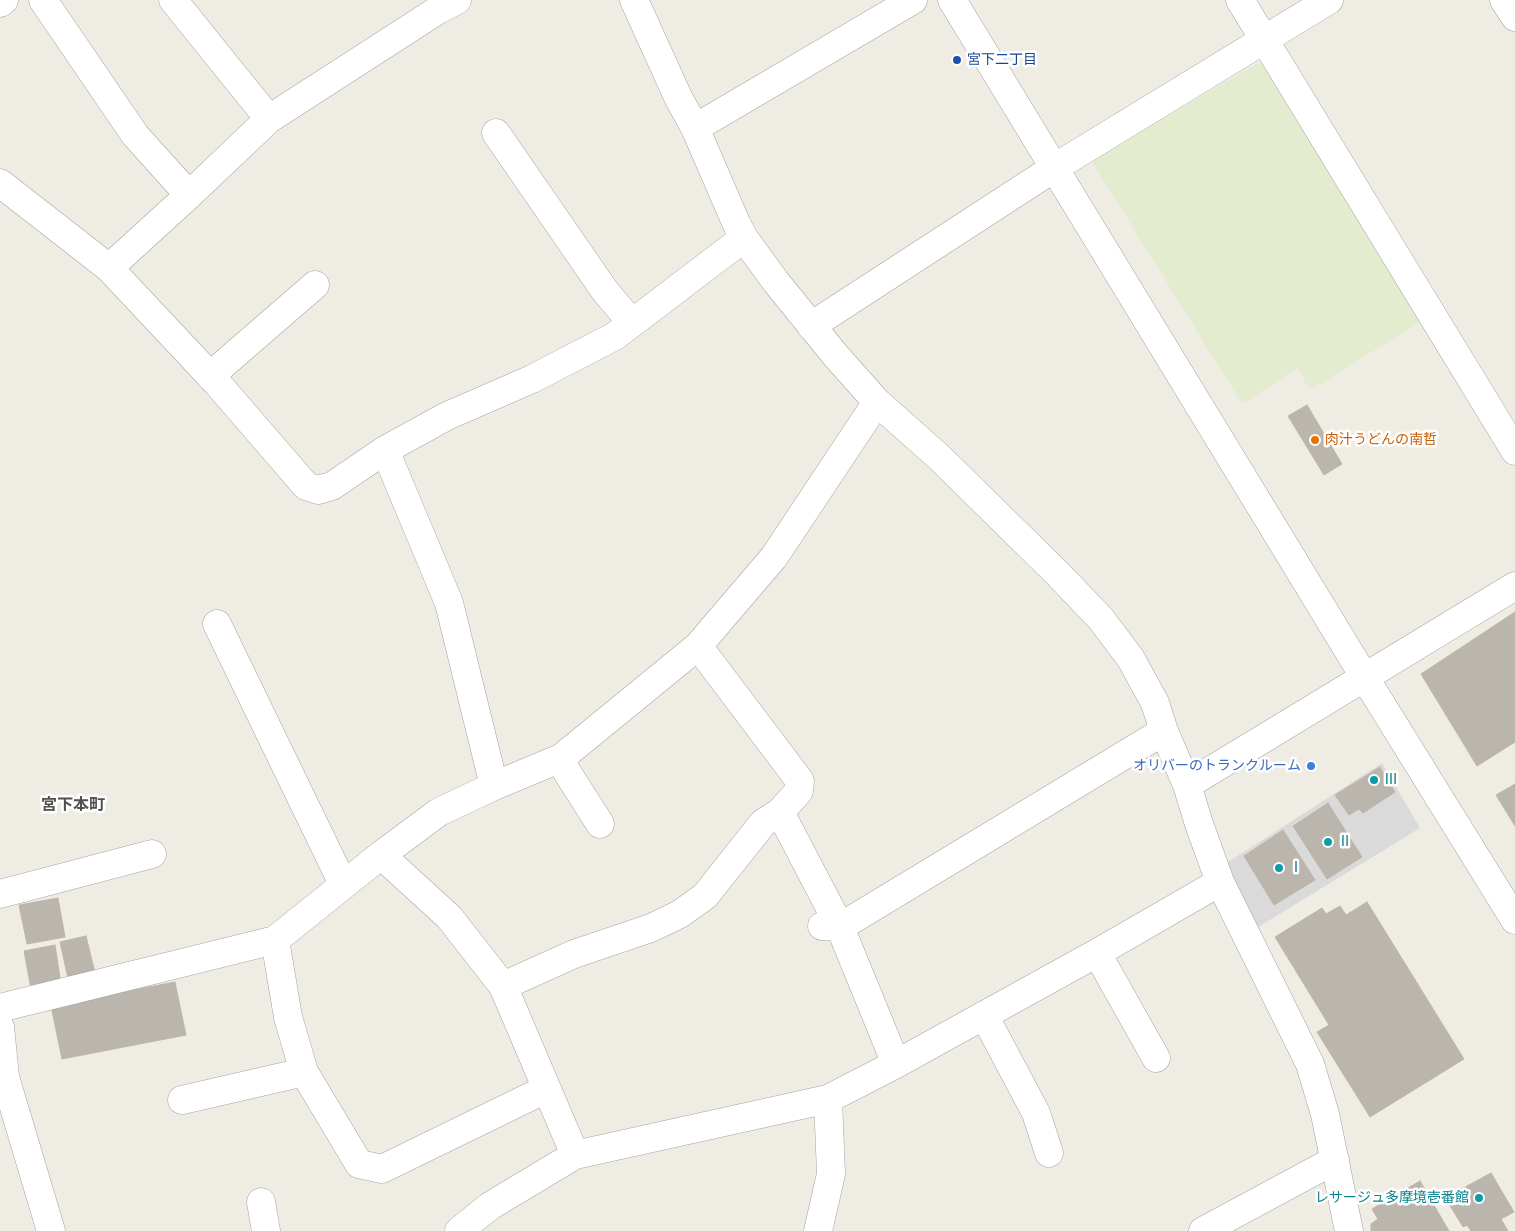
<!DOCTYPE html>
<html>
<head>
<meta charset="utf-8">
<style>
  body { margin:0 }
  canvas { display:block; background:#eeece3 }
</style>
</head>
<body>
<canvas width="1515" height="1231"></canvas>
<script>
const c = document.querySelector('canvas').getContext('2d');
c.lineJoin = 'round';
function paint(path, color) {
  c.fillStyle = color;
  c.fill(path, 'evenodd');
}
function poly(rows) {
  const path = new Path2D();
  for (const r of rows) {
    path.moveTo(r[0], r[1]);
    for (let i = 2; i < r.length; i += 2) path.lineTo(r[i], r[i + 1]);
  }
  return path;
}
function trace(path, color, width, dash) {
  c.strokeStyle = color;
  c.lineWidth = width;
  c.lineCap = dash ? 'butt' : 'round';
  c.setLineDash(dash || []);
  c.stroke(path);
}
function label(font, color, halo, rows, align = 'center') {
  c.font = font + ' Rubik,"Noto Sans JP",sans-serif';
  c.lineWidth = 5;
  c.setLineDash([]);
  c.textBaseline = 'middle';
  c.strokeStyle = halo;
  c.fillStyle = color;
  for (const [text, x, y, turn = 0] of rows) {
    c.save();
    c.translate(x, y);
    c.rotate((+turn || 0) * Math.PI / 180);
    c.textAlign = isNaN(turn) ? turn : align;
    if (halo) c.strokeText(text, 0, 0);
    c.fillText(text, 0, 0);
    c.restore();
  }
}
paint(poly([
  [1382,763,1420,828,1255,929,1222,866]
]), '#dbdada');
paint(poly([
  [1257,64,1265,64,1422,321,1310,390,1297,368,1242,404,1093,163,1095,158]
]), '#e4eccf');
const building = poly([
  [1307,405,1342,464,1324,475,1288,416,1307,405],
  [1515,612,1515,742,1477,766,1421,674,1515,612],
  [1380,767,1395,792,1363,813,1359,809,1349,815,1335,795,1380,767],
  [1515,784,1515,826,1496,795,1515,784],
  [1328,803,1362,857,1327,879,1293,826,1328,803],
  [1283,830,1315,880,1274,905,1244,856,1283,830],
  [58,898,65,937,27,944,19,905,58,898],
  [1367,902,1464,1059,1370,1117,1317,1032,1329,1025,1275,937,1322,908,1326,914,1340,906,1346,915,1367,902],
  [86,936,96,977,69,983,60,942,86,936],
  [55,945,61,984,31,989,24,951,55,945],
  [175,982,186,1035,62,1059,51,1006,175,982],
  [1491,1173,1514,1212,1501,1219,1508,1231,1471,1231,1467,1225,1463,1227,1449,1204,1456,1192,1491,1173],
  [1420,1181,1449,1231,1371,1231,1371,1224,1378,1219,1372,1209,1420,1181]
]);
paint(building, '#bab5ad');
trace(building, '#bfb6a6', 1);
const minor = poly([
  [43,0,135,135,189,195],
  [173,0,269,119],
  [634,0,678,97,695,128,737,225,744,238,776,282,836,356,877,402,940,458,1058,574,1101,619,1131,659,1155,703,1164,731,1187,785,1199,824,1220,882,1310,1064,1325,1114,1349,1231],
  [952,0,1365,678,1515,920],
  [1240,0,1515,451],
  [1504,0,1515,17],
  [0,3,4,0],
  [695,128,913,0],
  [496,133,605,291,632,323],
  [0,183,109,268,217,383,306,486,318,490,332,486,385,450,447,416,532,379,615,336,744,238],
  [109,268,189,195,269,119,438,10,457,0],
  [811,326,1054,168,1329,0],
  [210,376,315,285],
  [385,450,449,603,494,786],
  [217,624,343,884],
  [561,758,567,772,600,824],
  [1187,785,1515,586],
  [780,812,840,927,896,1064],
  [381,855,449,917,503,986,575,1155],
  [0,894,152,854],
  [822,926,840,927,1164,731],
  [1097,953,1156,1058],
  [503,986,574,954,651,928,680,914,705,896,763,823,780,812,799,791,800,781,698,646],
  [0,1008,275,940,381,855,439,812,494,786,561,758,698,646,774,557,877,402],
  [984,1015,1036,1113,1049,1153],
  [0,1027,5,1077,51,1231],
  [304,1072,359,1164,382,1169,546,1089],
  [182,1100,304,1072,288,1017,275,940],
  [261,1202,266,1231],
  [459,1231,490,1206,575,1155,828,1099,896,1064,1097,953,1220,882],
  [818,1231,831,1174,828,1099],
  [1203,1231,1335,1160]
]);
trace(minor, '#a4a4a4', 29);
trace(minor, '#fff', 28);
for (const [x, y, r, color] of [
  [957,60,5,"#1a4fb4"],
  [1315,440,5,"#e8710a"],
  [1311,766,5,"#3f7fe0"],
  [1374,780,5,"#0f9aa8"],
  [1328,842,5,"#0f9aa8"],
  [1279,868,5,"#0f9aa8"],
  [1479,1198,5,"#0f9aa8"]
]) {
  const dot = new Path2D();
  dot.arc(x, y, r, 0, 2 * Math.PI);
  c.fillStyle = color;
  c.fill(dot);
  trace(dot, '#fff', 2);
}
label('14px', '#164399', '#fff', [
  ["宮下二丁目",967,60]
], 'left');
label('14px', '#c56008', '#fff', [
  ["肉汁うどんの南哲",1325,440]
], 'left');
label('14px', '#366cbe', '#fff', [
  ["オリバーのトランクルーム",1301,766]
], 'right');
label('14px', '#0d838f', '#fff', [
  ["Ⅲ",1384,780],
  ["Ⅱ",1338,842],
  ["Ⅰ",1289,868],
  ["レサージュ多摩境壱番館",1469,1198,"right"]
], 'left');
label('bold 16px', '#505050', '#fff', [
  ["宮下本町",73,805]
]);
</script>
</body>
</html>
